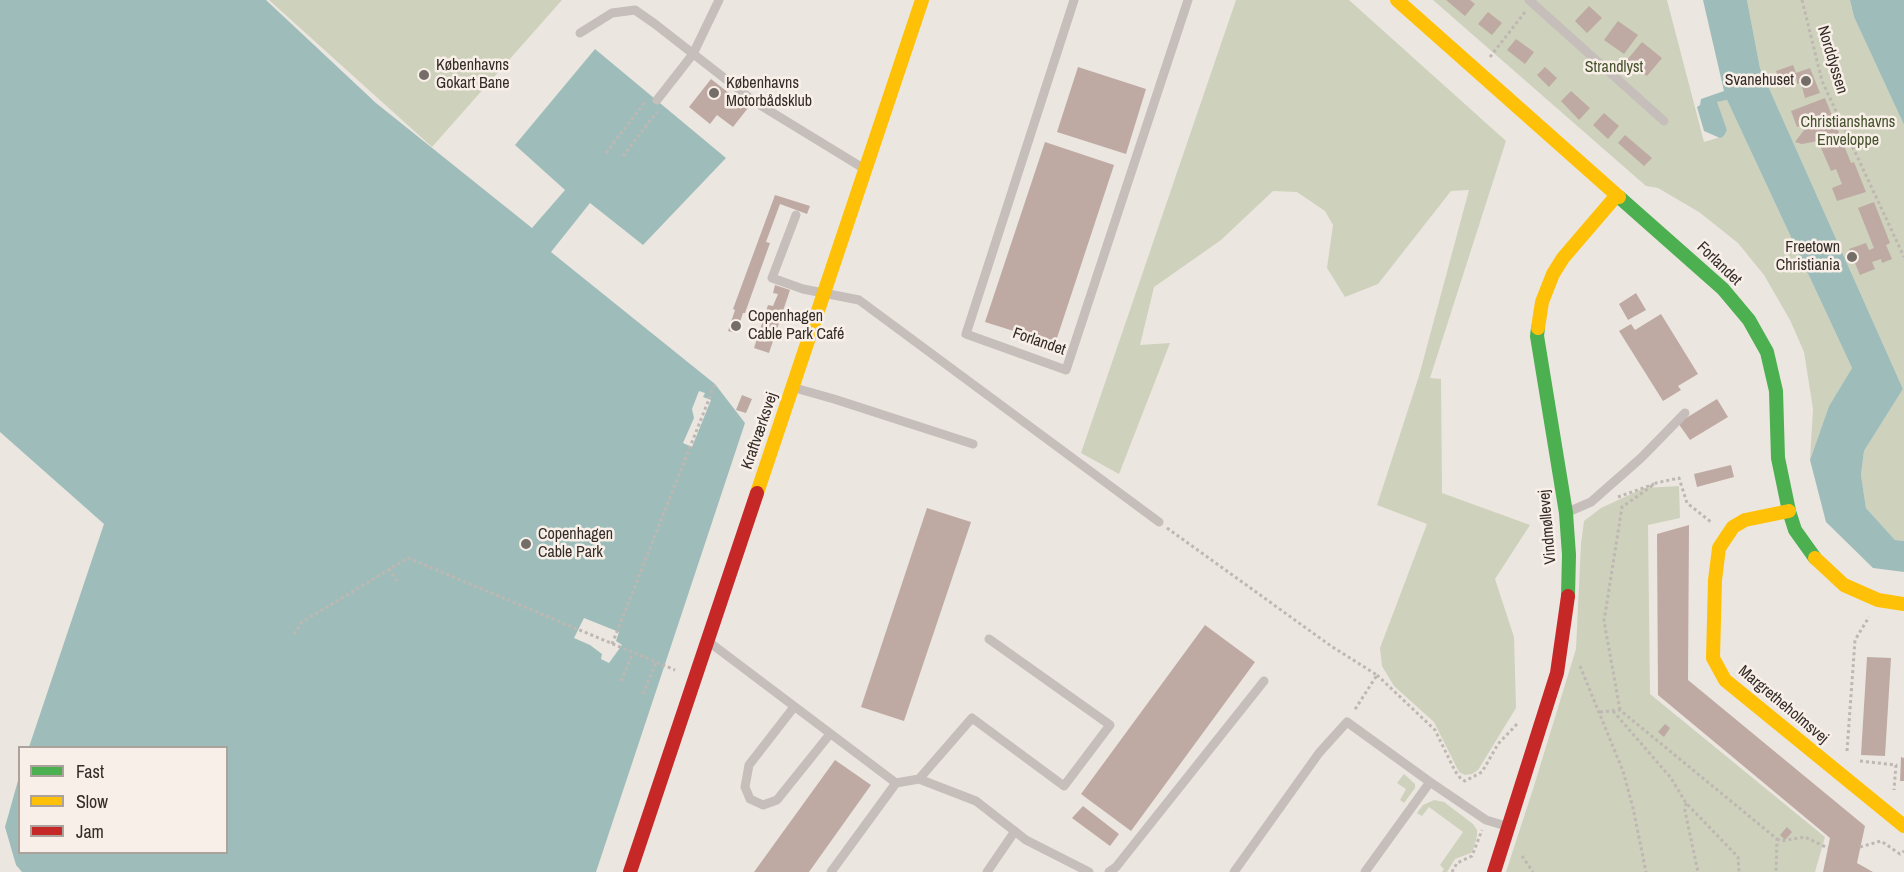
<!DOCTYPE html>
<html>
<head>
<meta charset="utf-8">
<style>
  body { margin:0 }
  #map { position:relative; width:1904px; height:872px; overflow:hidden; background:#ece6e0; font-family:"Archivo Narrow",sans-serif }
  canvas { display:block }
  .legend { position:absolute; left:18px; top:746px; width:210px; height:108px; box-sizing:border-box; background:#f8f0e8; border:2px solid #aaa29b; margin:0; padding:8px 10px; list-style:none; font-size:18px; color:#352c28 }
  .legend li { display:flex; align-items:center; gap:12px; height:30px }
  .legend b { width:30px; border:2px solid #aaa29b }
</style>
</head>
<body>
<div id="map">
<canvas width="1904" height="872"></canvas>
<ul class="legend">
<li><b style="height:8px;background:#4caf50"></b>Fast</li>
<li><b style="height:8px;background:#ffc107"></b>Slow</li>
<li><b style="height:8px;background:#c62828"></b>Jam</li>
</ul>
</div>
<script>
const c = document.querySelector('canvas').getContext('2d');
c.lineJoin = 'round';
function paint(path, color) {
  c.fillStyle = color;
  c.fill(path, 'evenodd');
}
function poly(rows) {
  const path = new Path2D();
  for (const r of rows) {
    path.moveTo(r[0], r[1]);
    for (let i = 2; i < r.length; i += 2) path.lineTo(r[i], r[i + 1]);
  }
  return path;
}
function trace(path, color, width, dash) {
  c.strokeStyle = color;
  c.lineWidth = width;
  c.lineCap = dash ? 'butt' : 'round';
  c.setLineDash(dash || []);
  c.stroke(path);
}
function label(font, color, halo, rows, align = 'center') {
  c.font = font + ' "Archivo Narrow",sans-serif';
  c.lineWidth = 5;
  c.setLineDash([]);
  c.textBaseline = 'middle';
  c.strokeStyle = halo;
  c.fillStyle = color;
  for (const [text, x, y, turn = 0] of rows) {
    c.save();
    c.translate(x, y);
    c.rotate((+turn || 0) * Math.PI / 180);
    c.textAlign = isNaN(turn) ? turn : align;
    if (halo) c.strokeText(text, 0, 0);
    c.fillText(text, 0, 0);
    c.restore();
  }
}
paint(poly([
  [269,0,562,0,432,147],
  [1236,0,1349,0,1506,141,1430,378,1441,379,1442,493,1530,525,1495,579,1514,637,1516,708,1478,770,1472,774,1465,775,1459,772,1434,722,1394,686,1382,666,1380,648,1427,524,1377,505,1419,376,1469,190,1451,191,1378,284,1345,297,1327,268,1333,225,1325,211,1297,192,1273,191,1221,240,1154,287,1140,345,1170,343,1119,474,1081,453],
  [1433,0,1667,0,1704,142,1724,136,1727,130,1716,102,1727,100,1852,368,1829,406,1810,460,1813,409,1804,352,1790,320,1764,275,1738,243,1699,212,1658,188,1646,186],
  [1747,0,1850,0,1854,17,1904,125,1904,541,1895,540,1866,508,1861,475,1864,451,1903,389,1760,68],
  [1679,486,1680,518,1648,525,1650,694,1825,837,1815,872,1506,872,1534,786,1576,649,1581,544,1584,521,1601,508,1644,488],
  [1404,774,1415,784,1415,788,1404,803,1400,800,1406,789,1397,783],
  [1434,800,1444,802,1473,824,1477,830,1477,836,1473,850,1471,853,1455,859,1447,872,1442,872,1444,869,1440,865,1463,832,1429,807,1422,816,1417,813,1423,805]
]), '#ced1bb');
paint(poly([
  [0,0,266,0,376,103,532,228,565,190,515,145,595,49,726,158,643,245,590,203,551,252,715,384,745,423,596,872,22,872,16,865,5,827,19,777,20,852,226,852,226,748,29,747,104,524,0,432],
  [1703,0,1747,0,1760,68,1903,389,1864,451,1861,475,1866,508,1895,540,1904,541,1904,572,1873,568,1826,522,1810,460,1829,406,1852,368,1727,100,1717,102,1727,130,1724,136,1720,138,1704,131,1697,107,1700,105,1701,99,1724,91],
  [1850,0,1904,0,1904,125,1854,17]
]), '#9ebdba');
paint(poly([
  [699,391,705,393,703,397,711,400,692,447,683,443,694,418,692,409],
  [584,618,619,632,616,641,622,645,609,663,601,659,602,654,590,645,574,638]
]), '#ece6e0');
paint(poly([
  [1446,0,1470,0,1475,4,1465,16],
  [1589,6,1602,18,1587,33,1575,21],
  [1488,12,1502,23,1492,35,1478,24],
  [1618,21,1638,35,1624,54,1604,40],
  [1516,39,1534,52,1525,64,1507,50],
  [1642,42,1662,58,1647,76,1627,60],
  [1793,65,1796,73,1810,68,1820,93,1805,98,1801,83,1797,84,1797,79,1780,84,1776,71],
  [1078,67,1146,89,1126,154,1057,132],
  [1545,67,1557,78,1549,87,1537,75],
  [711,79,748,108,733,127,717,115,710,124,689,107],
  [1571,91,1590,108,1579,120,1561,101],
  [1825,98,1851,163,1854,162,1866,192,1837,201,1832,188,1842,184,1836,169,1831,171,1818,141,1802,144,1795,142,1804,130,1817,127,1816,120,1797,127,1791,111],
  [1604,113,1619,126,1608,139,1593,125],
  [1625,135,1652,158,1644,166,1618,143],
  [1045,142,1114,165,1055,344,985,322],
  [775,195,810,206,807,214,780,204,766,242,770,243,745,313,743,313,736,333,728,331,735,310,733,309],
  [1874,202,1890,243,1886,245,1892,259,1882,263,1881,259,1872,262,1875,269,1860,275,1849,249,1866,243,1869,250,1874,248,1858,208],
  [775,285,790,290,769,353,754,348,768,305,773,306,778,294,773,293],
  [1636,293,1646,310,1628,320,1619,304],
  [1661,314,1698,374,1678,386,1681,390,1663,401,1619,331,1631,324,1635,330],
  [742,395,752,399,746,413,736,410],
  [1717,399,1728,417,1690,440,1678,423],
  [1731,465,1734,477,1697,487,1694,474],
  [927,508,971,522,904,721,861,707],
  [1689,525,1688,680,1865,826,1857,863,1873,872,1823,872,1830,838,1658,695,1657,534],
  [1205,625,1255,662,1131,831,1081,794],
  [1867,657,1891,658,1885,756,1861,755],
  [1665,724,1670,728,1664,737,1658,732],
  [1901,757,1904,758,1904,781,1900,781],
  [835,760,871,785,809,872,754,872],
  [1083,806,1119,834,1110,846,1072,818],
  [1787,827,1792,832,1785,840,1780,835]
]), '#beaaa3');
trace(poly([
  [1802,0,1822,81,1904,257],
  [1490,57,1525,12],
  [606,153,645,102],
  [623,156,657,112],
  [1618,497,1654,484],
  [1167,528,1331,646,1377,675,1354,711],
  [389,569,397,581],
  [294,634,302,622,408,558,675,670],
  [612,644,715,384],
  [1580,666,1623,771,1633,808,1646,872],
  [1377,675,1435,730,1455,771,1461,779,1465,781,1482,772,1498,744,1518,723],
  [621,681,633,653],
  [643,694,656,662],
  [1620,710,1604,621,1622,507,1656,483,1679,478,1687,503,1711,522],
  [1613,711,1671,778,1686,803,1738,857,1739,872],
  [1600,712,1620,710,1777,839,1776,872],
  [1847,751,1855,640,1869,617],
  [1860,761,1896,765,1894,790],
  [1686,803,1685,811,1698,872],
  [1777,839,1781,841,1805,837,1828,848],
  [1860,847,1881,841,1900,854,1904,851],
  [1522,856,1533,872],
  [1452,872,1457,863,1472,856,1482,830]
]), '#beb7b2', 3, [3, 3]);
trace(poly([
  [1074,0,966,334,1066,370,1188,0],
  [1529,0,1664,121],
  [580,33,612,13,635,10,655,24,755,102,863,168],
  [657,100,693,54,719,0],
  [796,215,772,278,803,289,859,300,1159,522],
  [795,388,834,399,973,444],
  [1568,512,1591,502,1641,458,1685,413],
  [709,642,896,783,919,779,976,801,1026,840,1089,872],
  [794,707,749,765,745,787,750,799,763,805,777,800,830,734],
  [919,779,972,718,1064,786,1110,725,989,639],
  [831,872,896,783],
  [987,872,1015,831],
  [1109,872,1116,867,1264,681],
  [1234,872,1319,753,1347,722,1430,782,1486,820,1506,826],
  [1365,872,1430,782]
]), '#c5beba', 9);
trace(poly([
  [1619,197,1723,289,1749,320,1767,352,1776,391,1778,458,1789,511,1795,530,1815,558],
  [1538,328,1537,336,1566,513,1569,555,1568,596]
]), '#4caf50', 14);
trace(poly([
  [1397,0,1619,197],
  [1538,328,1542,302,1553,274,1563,258,1617,195],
  [757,493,922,0],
  [1789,511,1745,520,1733,527,1719,548,1715,580,1713,658,1725,680,1904,826],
  [1815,558,1844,585,1878,600,1904,604]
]), '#ffc107', 14);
trace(poly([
  [630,872,757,493],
  [1494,872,1557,673,1568,596]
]), '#c62828', 14);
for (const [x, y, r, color] of [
  [424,75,6,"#756d68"],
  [1806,81,6,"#756d68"],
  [714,93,6,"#756d68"],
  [1852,257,6,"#756d68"],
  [736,326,6,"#756d68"],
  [526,544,6,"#756d68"]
]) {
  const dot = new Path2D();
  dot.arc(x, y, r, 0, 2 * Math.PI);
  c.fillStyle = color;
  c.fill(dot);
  trace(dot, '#f8f0e8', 2);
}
label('16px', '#352c28', '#f8f0e8', [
  ["Norddyssen",1832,60,73],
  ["Forlandet",1719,264,44],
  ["Forlandet",1039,342,19],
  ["Kraftværksvej",760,431,-71],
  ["Vindmøllevej",1548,527,-95],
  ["Margretheholmsvej",1783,705,40]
]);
label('16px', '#352c28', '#f8f0e8', [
  ["Københavns",436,66],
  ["Gokart Bane",436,84],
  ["Svanehuset",1794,81,"right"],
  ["Københavns",726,84],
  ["Motorbådsklub",726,102],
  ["Freetown",1840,248,"right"],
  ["Christiania",1840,266,"right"],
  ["Copenhagen",748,317],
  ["Cable Park Café",748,335],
  ["Copenhagen",538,535],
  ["Cable Park",538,553]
], 'left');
label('16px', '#47522e', '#f8f0e8', [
  ["Strandlyst",1614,68],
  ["Christianshavns",1848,123],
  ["Enveloppe",1848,141]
]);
</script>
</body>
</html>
